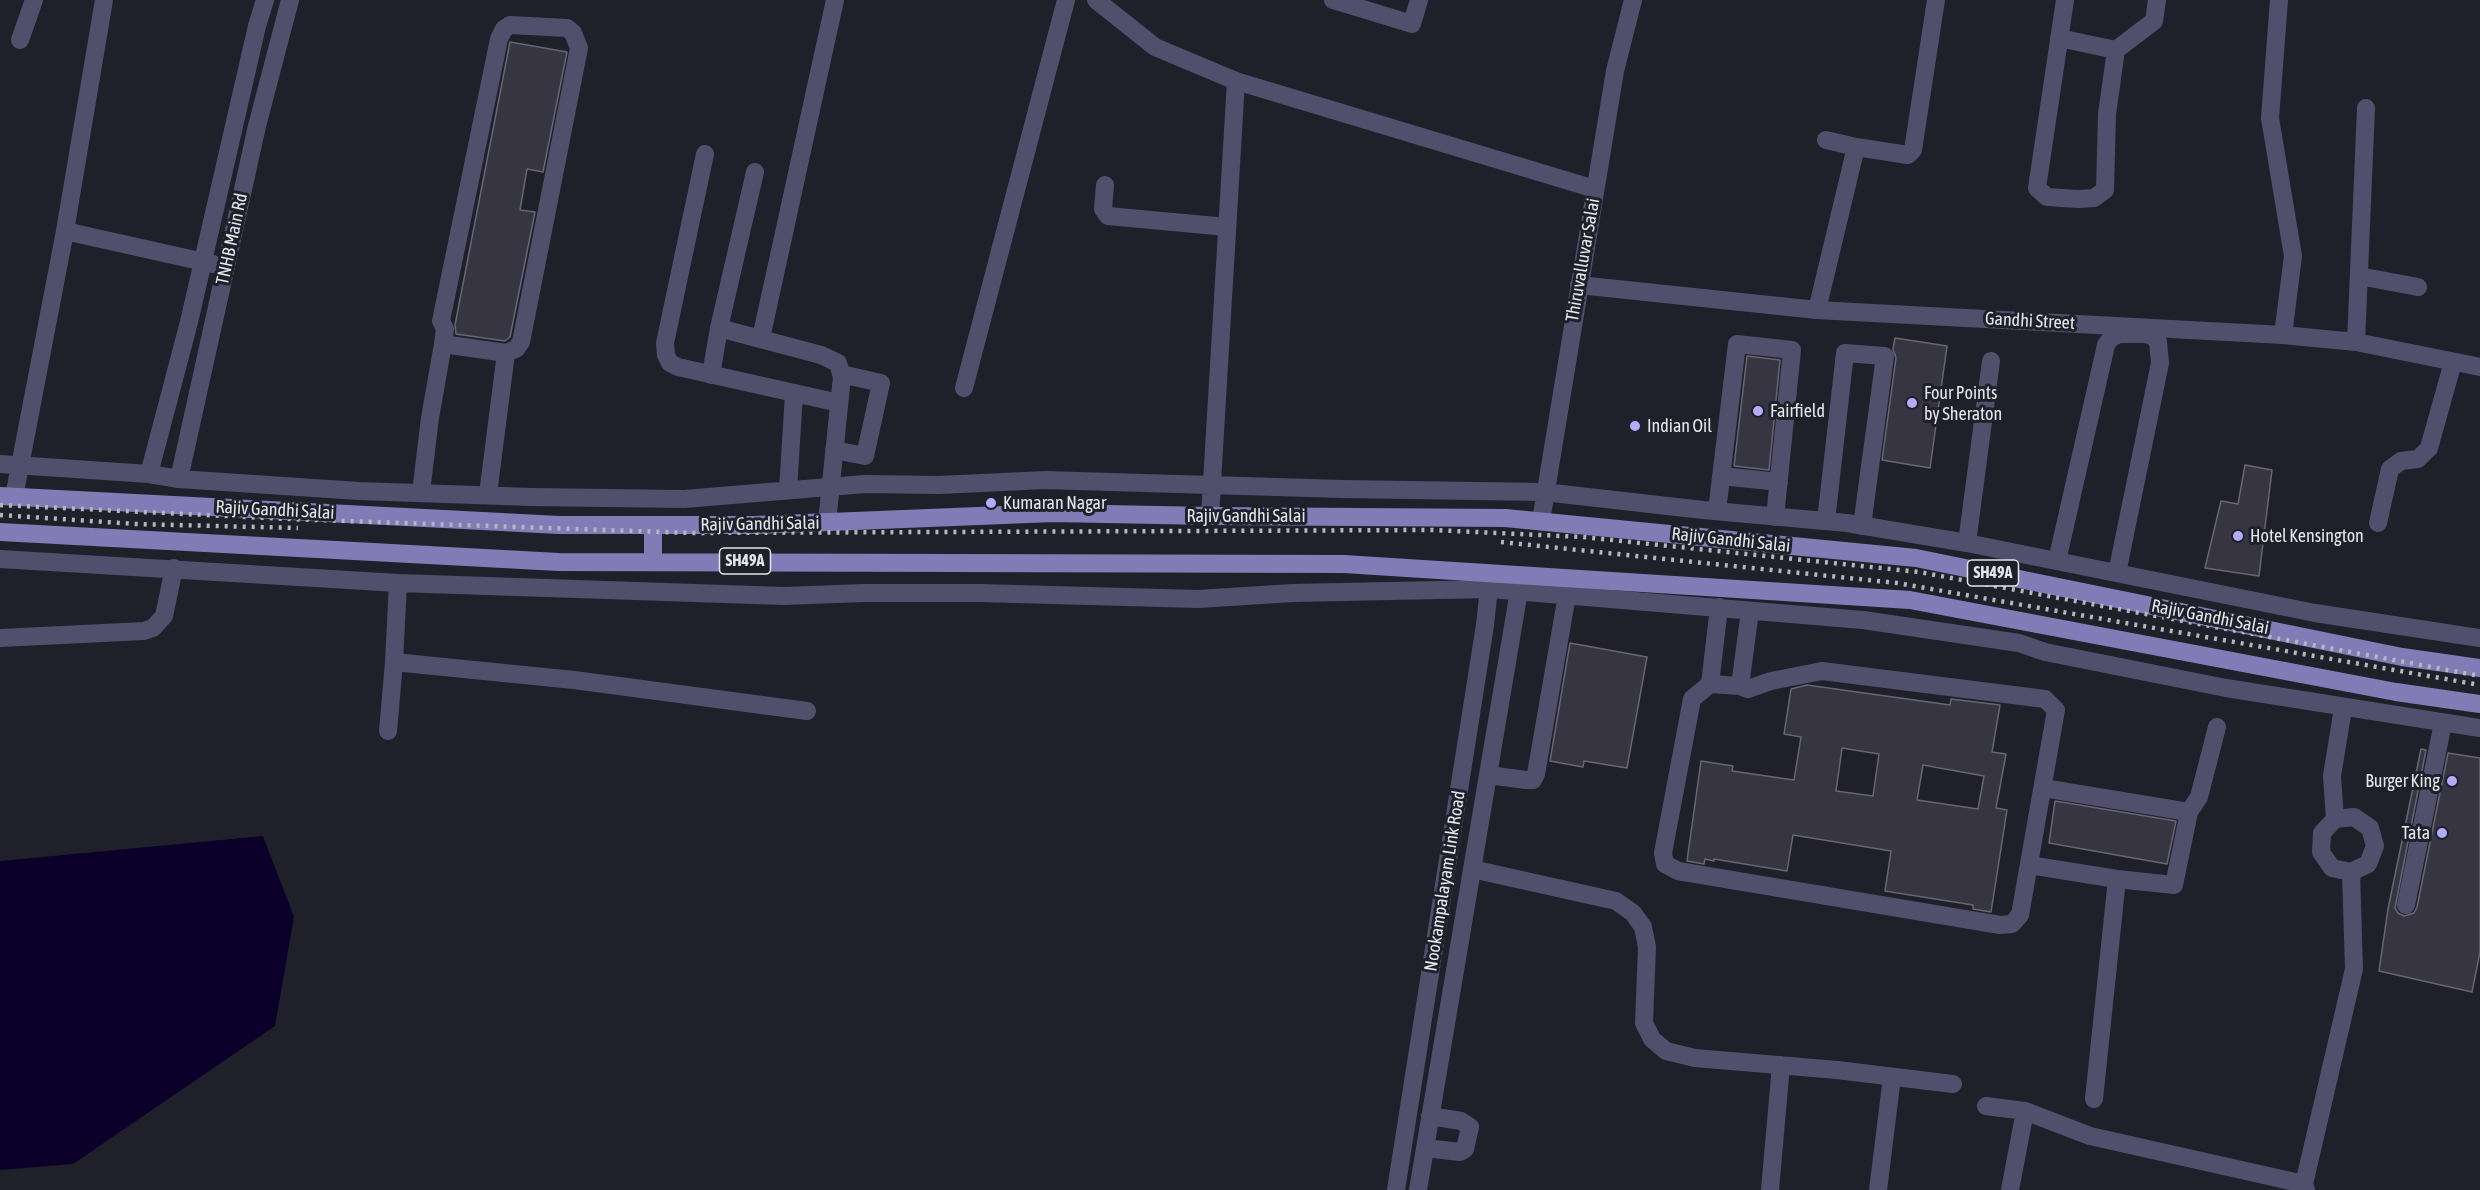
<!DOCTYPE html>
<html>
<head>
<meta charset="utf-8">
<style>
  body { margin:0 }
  canvas { display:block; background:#20202b }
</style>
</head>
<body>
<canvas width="2480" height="1190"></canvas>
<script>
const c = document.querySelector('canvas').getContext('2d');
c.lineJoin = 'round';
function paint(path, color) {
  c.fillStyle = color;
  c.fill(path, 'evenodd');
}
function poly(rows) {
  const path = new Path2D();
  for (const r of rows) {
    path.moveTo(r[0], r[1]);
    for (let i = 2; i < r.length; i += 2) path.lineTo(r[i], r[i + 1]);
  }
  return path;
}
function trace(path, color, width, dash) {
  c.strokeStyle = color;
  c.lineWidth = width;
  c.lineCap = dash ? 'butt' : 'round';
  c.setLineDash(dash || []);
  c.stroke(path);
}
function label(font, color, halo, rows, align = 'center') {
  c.font = font + ' "Asap Condensed",sans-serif';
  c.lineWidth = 6;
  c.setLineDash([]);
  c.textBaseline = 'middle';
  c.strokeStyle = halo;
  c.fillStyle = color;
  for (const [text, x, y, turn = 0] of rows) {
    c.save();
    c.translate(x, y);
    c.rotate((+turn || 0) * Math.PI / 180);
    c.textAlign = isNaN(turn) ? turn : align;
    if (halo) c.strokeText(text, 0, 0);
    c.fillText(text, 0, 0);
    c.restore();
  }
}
paint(poly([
  [263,836,294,917,275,1026,73,1164,0,1170,0,861]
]), '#0b0029');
const building = poly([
  [510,42,567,52,543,172,527,169,520,210,535,212,510,337,505,341,456,334,455,325,510,42],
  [1895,338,1947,346,1930,468,1882,460,1896,358,1893,349,1895,338],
  [1747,356,1780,360,1769,470,1734,466,1747,356],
  [2245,465,2272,470,2259,576,2205,568,2221,501,2238,504,2245,465],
  [1570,643,1647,657,1627,768,1584,761,1583,767,1550,761,1570,643],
  [1807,685,1950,705,1951,699,2000,705,1992,752,2006,754,1996,808,2007,810,1991,912,1973,909,1973,905,1885,891,1891,851,1793,835,1787,871,1714,859,1714,861,1705,859,1704,864,1687,861,1701,761,1733,766,1732,771,1794,780,1801,737,1784,734,1791,689,1807,685],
  [1842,748,1879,754,1873,796,1836,791,1842,748],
  [1923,765,1984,776,1978,809,1917,800,1923,765],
  [2421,749,2426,750,2395,908,2398,913,2404,916,2414,913,2417,907,2448,753,2480,758,2480,952,2472,992,2379,971,2388,909,2421,749],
  [2055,801,2176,821,2167,864,2049,843,2055,801]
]);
paint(building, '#363541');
trace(building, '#676674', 1.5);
trace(poly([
  [1096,0,1155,47,1236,81,1595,189],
  [1333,0,1412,24,1419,0],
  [2065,0,2037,188,2047,197,2078,199,2094,198,2105,190,2107,114,2116,50,2154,21,2157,0],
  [2279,0,2270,118,2293,256,2283,335],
  [2059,38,2116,50],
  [20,40,34,0],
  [1826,140,1856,147],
  [705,154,665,343,666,355,670,363,678,367,839,403],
  [1105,185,1103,209,1108,216,1227,227],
  [65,231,213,264],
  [2359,276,2418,287],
  [1579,285,1817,310,2283,335,2356,342,2480,367],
  [1817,310,1856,147,1908,155,1913,150,1936,0],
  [719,328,821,355,838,363,842,377,827,522],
  [761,338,835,0],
  [2356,342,2366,108],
  [443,344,445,329,441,321,499,39,504,29,510,25,567,28,573,33,579,48,521,342,516,349,506,353],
  [711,375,719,328,755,172],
  [964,388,1066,0],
  [834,450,865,456,881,383,841,374],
  [0,464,149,474,179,479,359,491,531,497,684,499,865,484,939,485,1045,480,1342,489,1544,492,1703,510,1847,523,1967,543,2315,613,2480,638],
  [149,474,189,322,257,26,265,0],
  [1721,476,1779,482],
  [179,479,257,126,290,0],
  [788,490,794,394],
  [421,492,430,418,443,344,506,353,488,494],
  [14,497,65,231,104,0],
  [1717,511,1737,344,1792,350,1775,517],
  [1210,516,1236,81],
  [1541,521,1615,71,1633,0],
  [1826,521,1845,353,1885,356,1862,526],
  [2378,523,2390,469,2401,461,2418,459,2429,448,2453,362],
  [1967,543,1991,361],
  [0,559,398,583,784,596,863,593,980,593,1198,599,1293,593,1490,589,1863,620,2019,643,2045,652,2226,688,2480,728],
  [2057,561,2106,345,2111,338,2119,334,2144,334,2153,336,2158,342,2160,363,2117,573],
  [0,638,144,631,153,628,164,616,174,568],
  [394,662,574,680,807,711],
  [1822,671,2045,699,2056,710,2020,915,2012,924,2000,925,1678,871,1665,864,1663,853,1692,699,1710,684,1740,686,1748,689,1771,681,1822,671],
  [1710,684,1719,607],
  [1740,686,1750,611],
  [388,731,394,662,398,583],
  [1488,775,1526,780,1533,780,1536,774,1567,595],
  [2043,788,2189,812,2199,797,2217,727],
  [2335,819,2354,817,2370,828,2375,846,2368,864,2351,872,2332,868,2321,852,2322,833,2335,819,2332,776,2343,708],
  [2029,865,2117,879],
  [1472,869,1616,901,1633,913,1643,927,1647,947,1644,1023,1652,1039,1666,1051,1695,1058,1837,1070,1953,1084],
  [2406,905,2443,723],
  [2094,1099,2117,879,2174,885,2189,812],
  [1986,1106,2025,1111,2090,1136,2304,1184],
  [1425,1148,1460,1152,1465,1149,1470,1127,1461,1121,1430,1116],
  [1396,1190,1485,625,1490,578],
  [1418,1190,1519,591,1519,579],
  [1770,1190,1781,1065],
  [1878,1190,1892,1077],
  [2010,1190,2025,1111],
  [2306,1190,2304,1184,2354,969,2351,872]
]), '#514f6b', 18);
trace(poly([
  [0,496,559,525,755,525,1053,513,1210,516,1505,518,1916,558,2402,657,2480,668],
  [653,525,653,561],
  [0,532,559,562,1344,564,1910,600,2396,692,2480,704]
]), '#817cb6', 18);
trace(poly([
  [0,505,288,519,692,533,1433,530,1583,537,1919,572,2480,676],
  [0,515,136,524,298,528],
  [1501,542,1897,583,2480,685]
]), '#b6b6be', 4.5, [3, 6]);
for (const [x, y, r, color] of [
  [1912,403,6,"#b3acf9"],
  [1758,411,6,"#b3acf9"],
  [1635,426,6,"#b3acf9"],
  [991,503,6,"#b3acf9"],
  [2238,536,6,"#b3acf9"],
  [2452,781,6,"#b3acf9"],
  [2442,833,6,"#b3acf9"]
]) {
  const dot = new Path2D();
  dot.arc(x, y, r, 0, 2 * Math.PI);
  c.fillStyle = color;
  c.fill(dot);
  trace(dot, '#20202b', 2);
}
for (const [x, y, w] of [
  [745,561,51],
  [1993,573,51]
]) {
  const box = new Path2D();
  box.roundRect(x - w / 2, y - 13, w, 26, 4.5);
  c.fillStyle = '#20202b';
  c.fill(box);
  trace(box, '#e6e5ed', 1.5);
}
label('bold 16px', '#e6e5ed', null, [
  ["SH49A",745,561],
  ["SH49A",1993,573]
]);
label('18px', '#e6e5ed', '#20202b', [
  ["TNHB Main Rd",232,239,-78],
  ["Thiruvalluvar Salai",1583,260,-80],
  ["Gandhi Street",2030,321,3],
  ["Rajiv Gandhi Salai",275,510,3],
  ["Rajiv Gandhi Salai",1246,516],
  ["Rajiv Gandhi Salai",760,524,-1],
  ["Rajiv Gandhi Salai",1731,540,6],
  ["Rajiv Gandhi Salai",2210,617,11],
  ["Nookampalayam Link Road",1445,881,-81]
]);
label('18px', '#e6e5ed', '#20202b', [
  ["Four Points",1924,393],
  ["by Sheraton",1924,414],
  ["Fairfield",1770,411],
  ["Indian Oil",1647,426],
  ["Kumaran Nagar",1003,503],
  ["Hotel Kensington",2250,536],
  ["Burger King",2440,781,"right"],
  ["Tata",2430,833,"right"]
], 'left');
</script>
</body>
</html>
